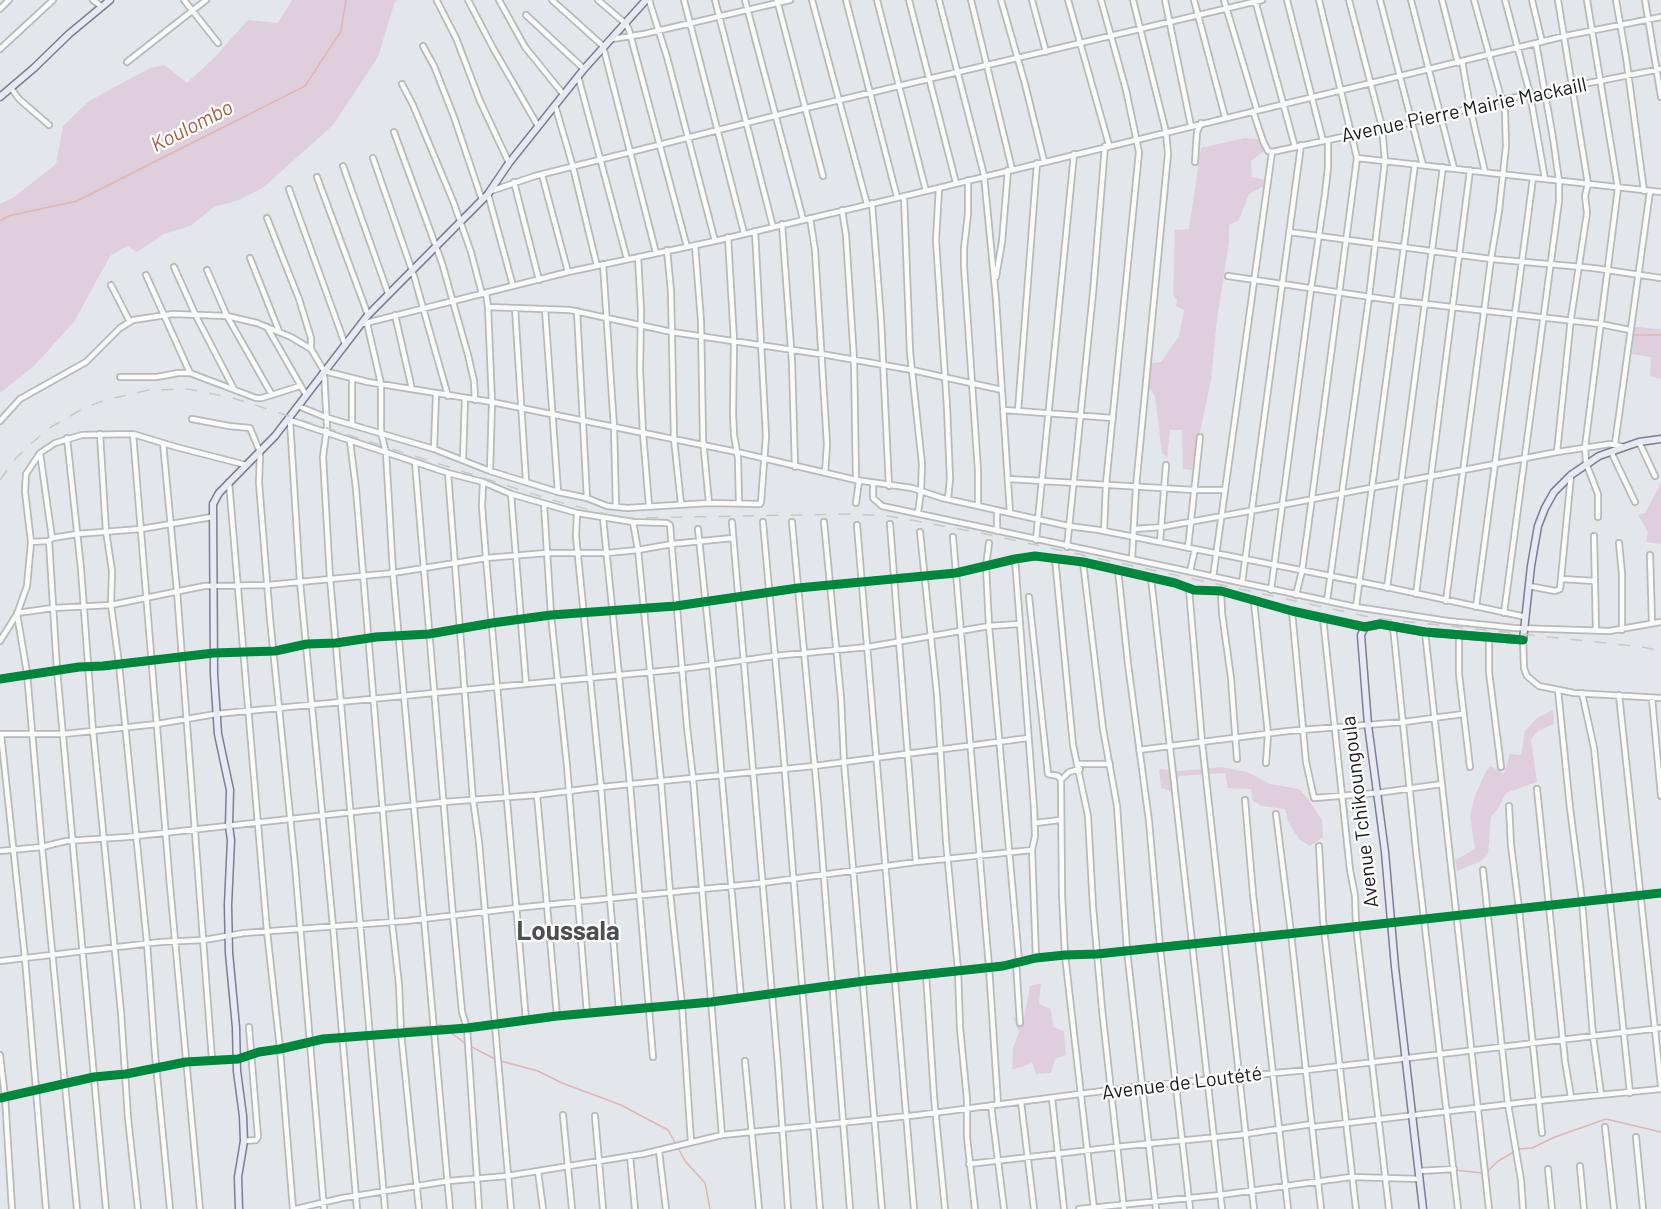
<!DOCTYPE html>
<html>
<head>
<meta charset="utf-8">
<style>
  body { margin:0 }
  canvas { display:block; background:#e3e6ea }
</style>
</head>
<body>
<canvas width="1661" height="1209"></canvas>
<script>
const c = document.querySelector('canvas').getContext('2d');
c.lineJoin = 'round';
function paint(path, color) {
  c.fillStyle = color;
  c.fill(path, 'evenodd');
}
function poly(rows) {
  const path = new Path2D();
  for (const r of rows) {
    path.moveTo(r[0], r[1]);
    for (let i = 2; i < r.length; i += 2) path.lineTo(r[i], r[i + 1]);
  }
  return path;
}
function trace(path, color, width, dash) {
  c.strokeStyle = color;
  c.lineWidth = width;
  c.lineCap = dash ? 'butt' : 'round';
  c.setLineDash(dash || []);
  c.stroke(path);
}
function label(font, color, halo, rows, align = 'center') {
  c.font = font + ' Barlow,sans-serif';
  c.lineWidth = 4.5;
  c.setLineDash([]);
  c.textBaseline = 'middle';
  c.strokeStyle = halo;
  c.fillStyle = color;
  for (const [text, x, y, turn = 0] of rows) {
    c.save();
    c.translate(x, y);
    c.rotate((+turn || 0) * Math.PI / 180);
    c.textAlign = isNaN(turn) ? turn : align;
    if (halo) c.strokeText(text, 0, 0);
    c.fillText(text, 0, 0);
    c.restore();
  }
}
paint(poly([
  [292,0,398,0,394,4,378,57,333,125,264,187,239,200,214,207,190,226,164,234,137,252,127,246,110,256,74,322,34,366,0,393,0,204,14,197,56,164,63,126,89,101,150,68,165,65,187,83,215,57,248,20,278,23],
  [1244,138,1259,139,1264,151,1251,161,1252,177,1265,180,1266,185,1249,194,1239,220,1229,225,1229,243,1217,319,1211,380,1192,470,1183,469,1182,430,1170,430,1167,458,1162,453,1155,396,1148,386,1151,363,1161,362,1179,336,1184,310,1176,306,1177,300,1173,295,1175,230,1189,229,1201,148],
  [1635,327,1661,329,1661,379,1650,376,1651,357,1632,354],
  [1661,483,1661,544,1646,542,1648,532,1638,515,1645,513],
  [1553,710,1554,724,1538,731,1531,740,1537,782,1506,793,1499,807,1491,817,1488,854,1481,861,1457,871,1455,860,1475,849,1470,815,1475,796,1485,773,1490,766,1504,773,1510,754,1521,755,1525,731,1537,718],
  [1222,767,1247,772,1270,784,1299,789,1309,800,1322,820,1323,837,1310,846,1300,840,1288,822,1285,809,1262,806,1253,801,1251,789,1228,788,1225,773,1179,776,1173,792,1161,788,1159,769,1179,771],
  [1041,983,1039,1004,1051,1009,1053,1027,1064,1031,1066,1055,1055,1059,1051,1073,1036,1074,1032,1063,1012,1070,1013,1048,1019,1032,1013,1018,1024,1018,1030,986]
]), '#dfcfdc');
trace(poly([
  [0,221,8,216,77,201,305,86,341,31,346,0],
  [1633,335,1661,335],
  [405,1028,442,1025,446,1028],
  [450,1032,466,1044,497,1060,538,1071,562,1083,621,1105,668,1130,676,1144],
  [678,1148,685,1161,705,1183,710,1209],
  [1518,1149,1532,1148,1555,1137,1606,1119,1661,1132],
  [1454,1170,1482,1173],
  [1487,1172,1498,1161,1514,1152],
  [1430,1174,1444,1172]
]), '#dfb6b5', 1.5);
const street = poly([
  [93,0,102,7],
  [184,0,218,43],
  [468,0,493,48,538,126],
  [499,0,525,47,563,94],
  [552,0,603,46,656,253],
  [598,0,626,24,629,30,687,247],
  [649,0,667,57,715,241],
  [684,0,744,233],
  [715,0,773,227],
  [745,0,803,219],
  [777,0,823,176],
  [812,0,867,204],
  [846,0,897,197],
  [877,0,926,191],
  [909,0,956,183],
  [939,0,984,175,996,299,1010,513],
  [971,0,1012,169],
  [1001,0,1025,84,1044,161],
  [1032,0,1046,52],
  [1068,0,1109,145],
  [1101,0,1126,90,1139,152,1106,484,1104,531],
  [1165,0,1191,126],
  [1194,0,1225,117],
  [1224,0,1257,110],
  [1255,0,1295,147],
  [1287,0,1323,141],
  [1380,0,1423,165],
  [1411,0,1454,168],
  [1442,0,1458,63],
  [1505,0,1530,94,1545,179],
  [1532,0,1542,42],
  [1587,0,1618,188,1585,447,1586,463,1598,494,1598,517],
  [1616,0,1626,57,1644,191],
  [1645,0,1661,97],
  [437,1,456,38,480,101,509,163],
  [0,9,9,0],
  [526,15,584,69],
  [612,39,644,34,790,0],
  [423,46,434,66,454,117,482,200],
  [0,49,53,0],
  [1462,61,1470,107,1485,172],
  [127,62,206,0],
  [578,76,627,259],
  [402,84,413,105,453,201,471,252,482,294],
  [11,88,19,99,49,125],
  [555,105,573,167,597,266],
  [1253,111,1263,141,1268,151,1272,152,1441,116,1501,100,1661,69],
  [394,132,442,263,468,355,474,381,475,400],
  [373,158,414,276,448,396],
  [1357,158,1661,192],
  [1195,162,1197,132,1201,123],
  [343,166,388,293],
  [542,175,568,272],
  [317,177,368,315],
  [968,180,968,214,964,248,964,267,978,470,978,506],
  [514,182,539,280],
  [939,188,936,240,947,407,950,479,948,499],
  [289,189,345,344],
  [491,191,535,176,806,108,1262,0],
  [488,194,513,286],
  [904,196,910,352,922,464,921,491,918,513],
  [872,203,881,319,889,486],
  [842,210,846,235,854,360,856,480],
  [267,218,299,299,311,338,311,349],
  [810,218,815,250,827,444,825,473],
  [782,224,792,362,795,467],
  [1289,232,1491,259,1593,268,1661,278],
  [728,237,734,341,733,414,734,435,738,458,739,503],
  [695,245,701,321,703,440,709,503],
  [667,250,671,291,674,439,681,504],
  [638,257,641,311,640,371,643,433,649,506],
  [250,258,279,331],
  [603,264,614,427,616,507],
  [174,267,196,316,234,389],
  [207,270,227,316,272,395],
  [146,275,190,373],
  [1228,276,1391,300,1600,324,1630,330],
  [996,277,1002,242,1008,170],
  [111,285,130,322],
  [486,293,488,307,570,310,672,332,827,355,912,370,1002,390],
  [488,307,492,402,490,471],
  [515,308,526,481],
  [545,309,558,492],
  [577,311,587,498],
  [395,315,412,389],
  [367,323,381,384,381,433,386,452,393,573,450,1209],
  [362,324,568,272,715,241,926,191,1565,36,1661,17],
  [267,327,306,395],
  [324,371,368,382,492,402,737,452,856,480,912,488,942,498,1068,526,1099,530,1391,588,1526,617],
  [120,377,157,377,178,373,190,373,256,398,262,398,300,386],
  [298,406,325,417,434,449,490,471,558,492,587,498,607,506,627,508,709,503,760,504,761,502,766,436,755,231],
  [1004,410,1113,418],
  [1018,411,1037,163],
  [192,419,229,426,250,428,260,452,259,483,270,619,295,865,324,1209],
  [289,420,448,473,483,482,482,506,486,558,526,1020],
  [0,421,20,399,86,362,120,328,133,320,173,314,227,316,257,323,291,337,311,349,324,371,327,427,323,457,330,578,385,1209],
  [290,421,300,582,333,926,357,1209],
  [352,424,352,378],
  [100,434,106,531,112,571,111,605,119,664,147,943,155,1054,170,1209],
  [133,434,170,886,200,1209],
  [67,438,81,569,93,731,121,1012,128,1118,138,1209],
  [350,441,356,489,392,922,399,985,401,1033,419,1209],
  [1639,442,1655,476],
  [163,443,177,591,212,1059],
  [1615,444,1650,191],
  [434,449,436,394],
  [1612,451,1613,456,1635,502],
  [1557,452,1571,318,1587,213,1585,196,1588,184,1558,0],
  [40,453,52,538],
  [463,459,465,398],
  [415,462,453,916,462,1012,467,1028,479,1209],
  [448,473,473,800,479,842,511,1209],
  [1009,479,1194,490,1225,490],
  [229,482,267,931,280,1049,293,1209],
  [483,482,511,494,577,513,633,522,667,523,670,525,687,727,693,778,722,1135],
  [873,484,873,498,882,506,1356,607,1448,621,1515,628,1609,631,1661,622],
  [511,494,526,684],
  [856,503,859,481],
  [544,504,551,615,567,766,587,1013],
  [577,513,576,536,601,787,619,1010],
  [603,518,630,784,653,1057],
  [633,522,638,550,661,781,670,892,682,1005,691,1142],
  [732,522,778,1065,788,1209],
  [763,522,781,723,820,1209],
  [792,522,818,802,850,1209],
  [824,522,841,698,844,762,882,1209],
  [890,524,916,862],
  [857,525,914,1209],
  [698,529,712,664,741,998],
  [1134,529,1162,527,1282,505,1557,452,1610,444,1624,447],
  [997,531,997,510],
  [920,532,937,695,946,841,958,970,960,1028,967,1099,967,1137,975,1209],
  [1594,536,1596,631],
  [953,537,989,967,998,1104],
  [1036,540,1074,154],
  [49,541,57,670,106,1209],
  [31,542,49,541,52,538,77,534,141,529,212,517],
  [1160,542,1166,465],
  [989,543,986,566,989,626,1019,961],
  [1619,543,1622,574,1622,630],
  [1067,547,1093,293,1105,146],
  [1188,548,1200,437],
  [1650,555,1652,623],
  [1055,558,1073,745,1088,816,1093,907,1102,1009,1124,1209],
  [1015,559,1034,808,1035,836,1032,850,1036,958],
  [1132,559,1136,487,1168,154,1166,132,1133,0],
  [1083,562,1103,729,1117,806,1127,950,1156,1209],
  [1118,570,1128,664,1149,821,1160,947,1190,1209],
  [1190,572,1195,549],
  [1213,577,1272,152],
  [1151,578,1222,1209],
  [1562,579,1594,581],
  [1242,583,1301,145],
  [1529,586,1555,591,1560,589,1571,475],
  [1387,588,1443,167],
  [1189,589,1202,742,1254,1209],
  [1271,590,1311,289,1325,194,1328,168,1328,140],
  [1221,591,1222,613,1231,678,1237,759],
  [1416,594,1470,170],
  [1296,595,1302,571,1312,498,1357,158,1319,0],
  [1029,597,1048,774,1058,776,1061,780],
  [1327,601,1369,297,1385,161,1382,127,1349,0],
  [1446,601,1491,259,1499,211,1506,146,1505,112,1474,0],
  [1254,602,1268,734,1266,763],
  [1356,607,1415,164],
  [1476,607,1533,178],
  [1292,611,1306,762,1314,798,1377,793,1442,784],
  [17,613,53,608,111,605,204,586,268,585,393,573,486,558,547,553,607,553,638,550,672,544,733,538],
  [1504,613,1559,201,1559,181,1553,138,1536,43],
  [17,614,27,673,42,847,77,1209],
  [1323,618,1350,870,1355,896,1356,926,1389,1209],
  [1393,626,1416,851,1458,1209],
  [1425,632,1489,1209],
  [1459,635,1459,674,1470,767],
  [1489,636,1489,672,1501,767],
  [1523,640,1524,668,1527,676,1539,686,1574,693,1661,698],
  [0,641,17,614,27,586,31,542,25,491,26,474,40,453,55,443,82,435,133,434,176,447,246,465],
  [0,679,79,667,103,666,214,653,275,651,307,644,336,643,376,637,429,634,492,623,551,615,676,606,798,588,956,573,1015,559,1035,556,1083,562,1175,583,1194,590,1221,591,1292,611,1365,627],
  [1558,690,1570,808,1582,901,1593,1036,1601,1094],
  [1582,693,1594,748,1630,1093],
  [1619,695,1661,1086],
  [1652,698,1661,796],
  [1139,750,1288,731,1404,722,1463,714],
  [1079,764,1110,764],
  [1080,769,1069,772,1061,780,1062,895,1065,955,1094,1209],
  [1537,789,1565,1061,1571,1097],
  [537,795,557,1016],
  [1245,800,1253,894,1288,1209],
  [1509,806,1511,845,1519,909,1542,1133],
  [1276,814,1291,933,1321,1209],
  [1035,823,1060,820],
  [1319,846,1323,920,1356,1209],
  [0,851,42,847,66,841,127,837,444,802,537,795,601,787,814,766,1028,738],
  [1483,870,1508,1104,1521,1180,1523,1209],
  [0,961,160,942,204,940,244,933,406,921,516,908,762,883,916,862,1032,850],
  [1016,962,1020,1023],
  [926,974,934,1097,945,1209],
  [0,1055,5,1097,12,1209],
  [745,1061,759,1209],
  [0,1098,94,1077,126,1074,186,1062,238,1059,259,1052,280,1049,323,1039,467,1028,557,1016,711,1002,864,981,1003,966,1036,958,1065,955,1097,954,1325,930,1661,893],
  [1052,1098,1064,1209],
  [1021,1102,1034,1209],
  [991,1105,1004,1209],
  [563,1115,572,1209],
  [595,1116,603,1209],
  [1313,1127,1527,1102,1661,1089],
  [1605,1127,1614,1209],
  [1636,1137,1643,1209],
  [244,1141,256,1140,258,1137,249,1027],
  [659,1151,666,1209],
  [630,1156,635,1209],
  [969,1164,1125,1146,1239,1135,1312,1124],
  [1580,1166,1584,1209],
  [1548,1169,1552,1209],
  [538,1171,543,1209],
  [1419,1171,1454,1169],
  [46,1209,25,958,1,734,64,734,157,724,216,714,682,669,774,656,868,647,989,626,1019,624],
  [296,1209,342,1198,448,1181,507,1176,643,1154,722,1135,918,1115,1141,1086,1307,1070,1661,1028],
  [1079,1209,1220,1195,1351,1177,1420,1179]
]);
const secondary = poly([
  [0,97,34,68,69,34,110,0],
  [239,1209,238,1177,244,1141,243,1116,237,1071,236,1027,229,953,228,905,231,840,229,826,230,790,218,734,214,674,213,504,219,493,275,436,368,315,488,194,509,163,584,69,646,0],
  [1423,1209,1395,967,1385,852,1368,725,1361,635,1365,627,1380,624,1425,632,1523,640,1531,566,1538,526,1545,508,1554,492,1571,475,1599,456,1639,442,1661,439]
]);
trace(street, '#b8b9bb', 8);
trace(secondary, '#7b7e94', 9);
trace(street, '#fbfbfc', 4.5);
trace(secondary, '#e8e9f2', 6);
trace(poly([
  [0,480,16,458,33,442,51,427,84,408,105,400,149,390,188,389,233,398,552,500,614,516,633,518,850,514,889,516,976,532,1374,618,1642,647,1661,651]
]), '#c8c8c9', 1.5, [12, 12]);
trace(poly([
  [0,679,79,667,103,666,214,653,275,651,307,644,336,643,376,637,429,634,492,623,551,615,676,606,798,588,956,573,1015,559,1035,556,1083,562,1175,583,1194,590,1221,591,1292,611,1365,627,1380,624,1425,632,1523,640],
  [0,1098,94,1077,126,1074,186,1062,238,1059,259,1052,280,1049,323,1039,467,1028,557,1016,711,1002,864,981,1003,966,1036,958,1065,955,1097,954,1325,930,1661,893]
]), '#00873e', 9);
label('20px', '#1b1b1b', '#fff', [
  ["Avenue Pierre Mairie Mackaill",1464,110,-12],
  ["Avenue Tchikoungoula",1360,812,-97],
  ["Avenue de Loutété",1182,1083,-7]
]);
label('italic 21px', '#a56442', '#fff', [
  ["Koulombo",192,126,-27]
]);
label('bold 26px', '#4e4e4e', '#fff', [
  ["Loussala",568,931]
]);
</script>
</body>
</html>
